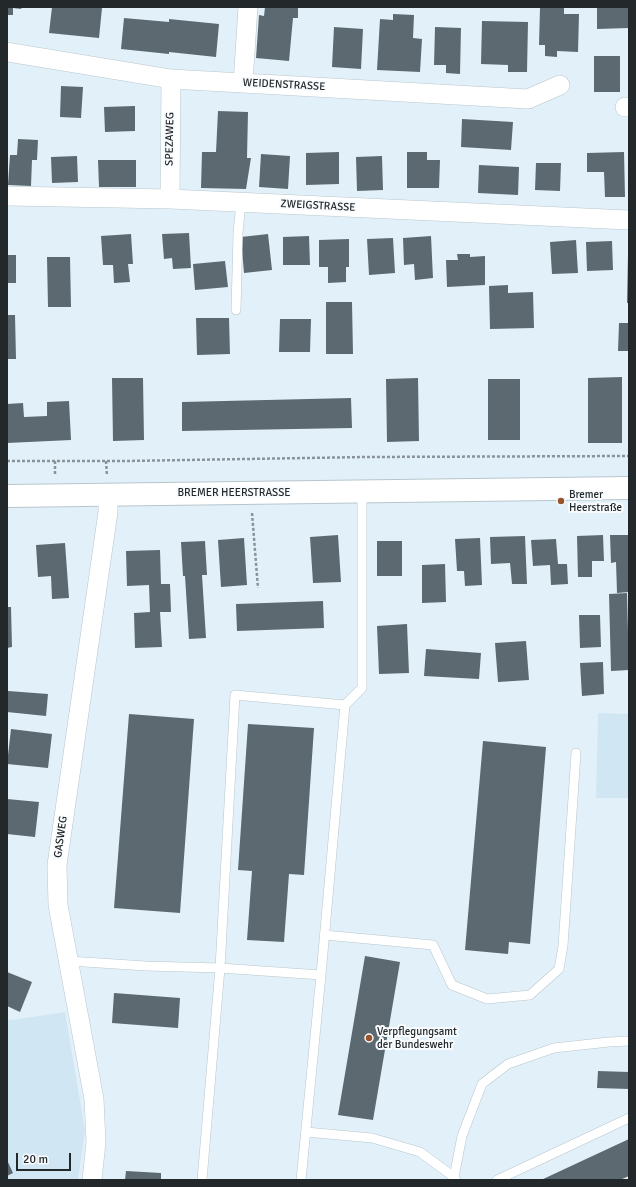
<!DOCTYPE html>
<html>
<head>
<meta charset="utf-8">
<style>
  body { margin:0 }
  #map { position:relative; width:636px; height:1187px; overflow:hidden; background:#e2f1f9; font-family:Signika,sans-serif }
  canvas { display:block }
  .frame { position:absolute; inset:0; border:8px solid #23282b; pointer-events:none }
  .scale { position:absolute; left:16px; top:1153px; width:55px; height:18px; box-sizing:border-box; border:2px solid #23282b; border-top:0; padding-left:5px; font-size:12px; line-height:14px; white-space:nowrap; color:#23282b; -webkit-text-stroke:3px #f9fcfe; paint-order:stroke }
</style>
</head>
<body>
<div id="map">
<canvas width="636" height="1187"></canvas>
<div class="frame"></div>
<div class="scale">20 m</div>
</div>
<script>
const c = document.querySelector('canvas').getContext('2d');
c.lineJoin = 'round';
function paint(path, color) {
  c.fillStyle = color;
  c.fill(path, 'evenodd');
}
function poly(rows) {
  const path = new Path2D();
  for (const r of rows) {
    path.moveTo(r[0], r[1]);
    for (let i = 2; i < r.length; i += 2) path.lineTo(r[i], r[i + 1]);
  }
  return path;
}
function trace(path, color, width, dash) {
  c.strokeStyle = color;
  c.lineWidth = width;
  c.lineCap = dash ? 'butt' : 'round';
  c.setLineDash(dash || []);
  c.stroke(path);
}
function label(font, color, halo, rows, align = 'center') {
  c.font = font + ' Signika,sans-serif';
  c.lineWidth = 4;
  c.setLineDash([]);
  c.textBaseline = 'middle';
  c.strokeStyle = halo;
  c.fillStyle = color;
  for (const [text, x, y, turn = 0] of rows) {
    c.save();
    c.translate(x, y);
    c.rotate((+turn || 0) * Math.PI / 180);
    c.textAlign = isNaN(turn) ? turn : align;
    if (halo) c.strokeText(text, 0, 0);
    c.fillText(text, 0, 0);
    c.restore();
  }
}
paint(poly([
  [598,713,629,714,629,798,596,798],
  [65,1012,85,1130,78,1180,7,1180,7,1019,12,1020]
]), '#d0e7f3');
paint(poly([
  [7,7,22,7,21,9,13,8,13,15,7,15],
  [52,7,102,8,99,38,49,33],
  [265,7,298,7,298,18,293,18,289,61,256,58,259,15,264,16],
  [597,7,629,7,629,28,597,29],
  [540,8,564,8,564,14,579,14,578,52,557,51,557,57,545,56,545,45,539,45],
  [393,14,414,15,413,38,422,39,420,72,377,70,380,19,393,20],
  [124,18,169,22,169,19,219,24,216,57,169,52,169,54,121,49],
  [482,21,528,22,527,72,508,72,508,65,481,64],
  [334,27,363,29,361,69,332,67],
  [435,27,461,28,460,74,446,73,446,65,434,65],
  [594,56,620,56,620,92,594,92],
  [61,86,83,87,81,118,60,117],
  [135,106,135,131,105,132,104,107],
  [218,111,248,112,247,158,251,158,246,189,201,188,202,152,216,152],
  [462,119,513,122,511,150,461,147],
  [18,139,38,140,37,160,32,160,31,186,8,185,10,155,17,155],
  [339,152,339,184,306,185,306,153],
  [407,152,427,152,427,160,440,160,439,188,407,188],
  [624,152,625,197,605,197,604,172,587,172,587,153],
  [261,154,290,156,288,189,259,187],
  [77,156,78,182,52,183,51,157],
  [382,156,383,190,357,191,356,157],
  [98,160,136,160,136,187,99,187],
  [536,163,561,163,560,191,535,190],
  [479,165,519,167,518,195,478,193],
  [189,233,191,268,173,269,172,258,164,259,162,234],
  [131,234,133,264,128,264,130,282,114,283,113,265,103,265,101,236],
  [268,234,272,270,244,273,241,237],
  [309,236,310,265,283,265,283,237],
  [431,236,433,278,415,280,414,264,404,265,403,238],
  [393,238,395,273,369,275,367,239],
  [349,239,349,267,346,267,346,282,328,283,328,267,319,267,319,240],
  [576,240,578,273,552,274,550,242],
  [612,241,613,270,587,271,586,242],
  [457,254,470,254,470,257,485,256,485,285,447,287,446,260,458,260],
  [7,255,16,255,16,283,7,283],
  [628,255,629,255,629,303,627,303],
  [47,257,70,257,71,307,48,307],
  [225,261,228,287,195,290,193,264],
  [508,285,508,293,533,292,534,328,490,329,489,286],
  [326,302,352,302,353,354,326,354],
  [7,315,15,315,16,359,7,359],
  [196,318,229,318,230,354,197,355],
  [280,319,311,319,310,352,279,352],
  [619,323,629,323,629,351,618,351],
  [622,377,622,443,588,443,588,378],
  [112,378,143,378,144,440,113,441],
  [418,378,419,441,387,442,386,379],
  [488,379,520,379,520,440,488,440],
  [351,398,352,428,182,431,182,402],
  [69,401,71,440,7,443,7,404,23,403,24,417,47,416,47,402],
  [338,535,341,582,313,583,310,537],
  [603,535,604,561,592,561,592,577,578,577,577,536],
  [610,535,629,535,629,592,617,593,616,562,611,563],
  [525,536,527,584,512,584,510,563,491,564,490,537],
  [244,538,247,585,221,587,218,540],
  [480,538,482,585,465,586,464,571,457,571,455,539],
  [556,539,558,564,567,564,568,584,551,585,550,565,533,566,531,540],
  [205,541,207,575,202,575,206,638,189,639,185,576,183,576,181,542],
  [377,541,402,541,402,576,377,576],
  [65,543,69,598,52,599,51,576,38,577,36,545],
  [160,550,161,584,170,584,171,612,160,612,162,647,135,648,134,613,150,612,149,585,127,586,126,551],
  [445,564,446,602,422,603,422,565],
  [627,593,629,670,611,671,609,594],
  [323,601,324,628,237,631,236,604],
  [7,607,11,607,12,647,7,648],
  [579,615,600,615,601,647,580,648],
  [407,624,409,673,379,674,377,626],
  [526,641,529,680,498,682,495,643],
  [426,649,481,653,479,679,424,676],
  [603,662,604,694,582,696,580,663],
  [8,691,48,694,46,716,7,712],
  [129,714,194,719,180,913,114,908],
  [248,724,314,728,304,875,289,874,284,942,247,940,252,871,238,870],
  [11,729,52,734,48,768,7,764],
  [483,741,546,747,530,944,509,942,508,954,465,950],
  [7,799,39,802,35,837,7,834],
  [365,956,400,962,373,1120,338,1115],
  [7,972,32,982,20,1012,7,1006],
  [114,993,180,998,178,1028,112,1023],
  [598,1071,629,1072,629,1089,597,1088],
  [629,1139,629,1176,620,1180,541,1180],
  [7,1160,13,1173,7,1176],
  [126,1171,161,1173,161,1180,125,1180]
]), '#5c6970');
const service = poly([
  [236,310,238,233,241,203],
  [324,935,433,945,452,985,487,999,530,995,559,969,563,946,576,753],
  [69,961,146,966,220,968,202,1180],
  [321,975,345,705,362,688,362,492],
  [306,1132,372,1138,420,1152,454,1177],
  [301,1180,321,975,220,968,235,695,345,705],
  [456,1180,454,1177,462,1136,482,1084,508,1064,554,1048,609,1042,629,1041],
  [497,1180,629,1118]
]);
const minor = poly([
  [7,52,171,79,528,99,560,85],
  [243,83,248,7],
  [625,107,629,107],
  [7,196,170,199,629,220],
  [170,199,171,79],
  [92,1180,96,1142,94,1099,58,905,57,865,108,512,108,494]
]);
const tertiary = poly([
  [7,496,629,488]
]);
trace(service, '#b7c6cd', 10);
trace(minor, '#b7c6cd', 20);
trace(tertiary, '#b7c6cd', 24);
trace(poly([
  [7,461,126,461,366,457,629,456],
  [55,461,55,476],
  [106,461,107,476],
  [252,513,258,588]
]), '#899399', 2.5, [3, 2]);
trace(service, '#fff', 9);
trace(minor, '#fff', 19);
trace(tertiary, '#fff', 22);
for (const [x, y, r, color] of [
  [561,501,4,"#9a542a"],
  [369,1038,4,"#9a542a"]
]) {
  const dot = new Path2D();
  dot.arc(x, y, r, 0, 2 * Math.PI);
  c.fillStyle = color;
  c.fill(dot);
  trace(dot, '#f9fcfe', 1.5);
}
label('11px', '#23282b', '#f9fcfe', [
  ["WEIDENSTRASSE",284,85,3],
  ["SPEZAWEG",170,139,-89],
  ["ZWEIGSTRASSE",318,206,3],
  ["BREMER HEERSTRASSE",234,493],
  ["GASWEG",61,837,-82]
]);
label('11px', '#23282b', '#f9fcfe', [
  ["Bremer",569,495],
  ["Heerstraße",569,508],
  ["Verpflegungsamt",377,1032],
  ["der Bundeswehr",377,1045]
], 'left');
</script>
</body>
</html>
